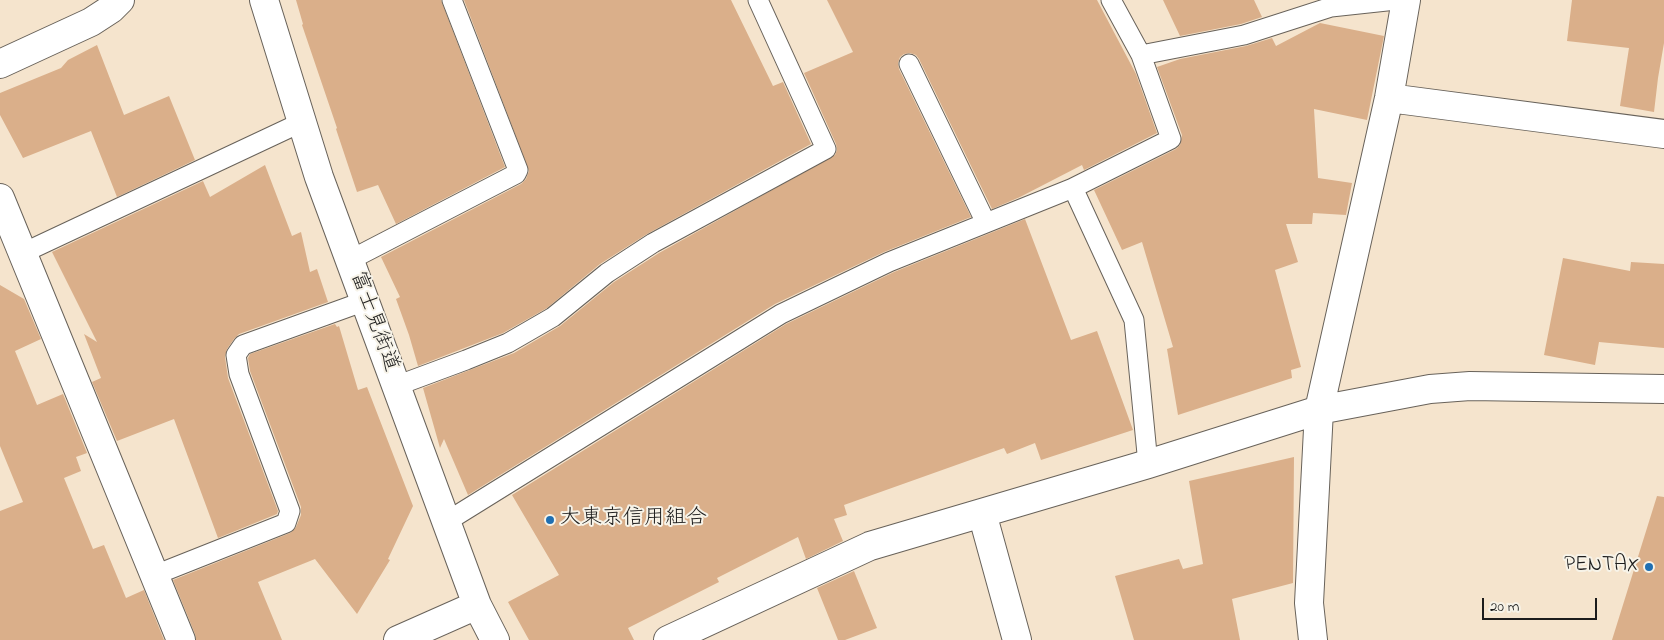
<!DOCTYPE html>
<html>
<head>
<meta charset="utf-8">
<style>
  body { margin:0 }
  #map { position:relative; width:1664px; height:640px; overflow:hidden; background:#f5e4cd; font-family:"Indie Flower",sans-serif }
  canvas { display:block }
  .scale { position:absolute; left:1482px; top:598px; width:115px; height:22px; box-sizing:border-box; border:2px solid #1c1c1c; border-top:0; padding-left:6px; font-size:15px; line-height:18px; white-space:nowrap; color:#1c1c1c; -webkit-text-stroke:4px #f7f3e8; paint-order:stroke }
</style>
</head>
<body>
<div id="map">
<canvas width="1664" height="640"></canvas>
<div class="scale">20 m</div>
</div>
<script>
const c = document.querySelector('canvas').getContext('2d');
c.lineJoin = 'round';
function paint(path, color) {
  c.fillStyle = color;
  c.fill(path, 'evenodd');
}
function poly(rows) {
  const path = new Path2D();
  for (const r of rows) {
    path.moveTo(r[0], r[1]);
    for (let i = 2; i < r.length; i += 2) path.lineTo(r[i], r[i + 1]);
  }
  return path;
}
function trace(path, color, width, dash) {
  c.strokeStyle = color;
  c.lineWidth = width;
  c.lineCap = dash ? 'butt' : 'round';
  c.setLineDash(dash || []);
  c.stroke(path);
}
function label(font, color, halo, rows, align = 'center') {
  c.font = font + ' "Indie Flower","Klee One",sans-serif';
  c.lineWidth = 4;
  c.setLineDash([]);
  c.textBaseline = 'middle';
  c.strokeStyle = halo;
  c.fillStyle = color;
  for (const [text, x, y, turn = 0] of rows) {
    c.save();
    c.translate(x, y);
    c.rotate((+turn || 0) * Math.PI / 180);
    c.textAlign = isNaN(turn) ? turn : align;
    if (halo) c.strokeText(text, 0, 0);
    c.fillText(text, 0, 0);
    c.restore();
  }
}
paint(poly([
  [296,0,441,0,505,167,396,224,378,185,357,192,336,129,337,128,302,25,303,24],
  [464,0,731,0,773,86,783,82,811,144,647,234,600,264,547,308,503,333,418,366,409,335,396,299,400,297,381,257,521,184,526,179,529,171],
  [827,0,1097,0,1136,74,1157,133,1084,170,1082,165,1020,197,992,209,919,59,916,55,910,53,904,54,900,57,898,63,899,69,971,217,884,252,775,304,468,495,444,439,440,448,423,388,514,353,560,326,614,282,659,253,835,155,837,150,836,144,804,73,853,52],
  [1163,0,1254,0,1262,17,1241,24,1180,36],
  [1572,0,1664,0,1664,43,1658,78,1654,112,1620,106,1629,48,1567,41],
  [1320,23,1384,36,1367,120,1314,109,1318,178,1352,183,1346,215,1313,213,1312,224,1286,224,1298,262,1275,270,1301,367,1291,370,1292,378,1178,415,1167,349,1173,347,1142,242,1122,250,1094,190,1176,149,1180,145,1182,135,1157,67,1180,59,1246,46,1272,38,1276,46],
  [97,45,124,115,169,96,195,160,117,197,91,131,23,158,0,115,0,93,61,68,68,60],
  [265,165,292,236,301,232,310,272,317,269,328,302,239,334,234,339,227,349,225,357,228,378,278,511,277,514,218,538,174,419,117,441,92,382,101,378,84,334,97,342,52,252,203,181,210,197],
  [1025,219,1071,340,1097,331,1133,430,1041,460,1035,443,1007,454,1004,448,844,505,847,515,834,519,843,541,806,559,798,537,717,578,719,582,628,628,634,640,529,640,508,602,559,575,512,495,786,324,894,272],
  [1563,258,1630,271,1631,262,1664,264,1664,348,1599,342,1595,365,1544,355],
  [0,285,24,299,41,339,15,351,37,405,63,394,87,453,76,457,81,471,64,478,93,549,104,545,126,598,144,590,164,640,0,640,0,511,23,502,0,446],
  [335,324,337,327,339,326,358,390,367,387,413,506,388,559,390,560,357,614,315,559,258,582,282,640,196,640,195,634,173,580,290,533,296,527,301,515,301,507,250,371,248,358,250,354],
  [1294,457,1293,583,1232,599,1240,640,1134,640,1115,576,1179,559,1183,569,1203,564,1189,481],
  [1657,496,1664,497,1664,640,1612,640],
  [854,571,877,628,845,640,838,640,817,588]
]), '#daaf8a');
const lane = poly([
  [1141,55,1244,35,1331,7,1396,0],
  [909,64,986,223],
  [1073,188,1171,139,1141,55,1111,0],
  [23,253,302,122],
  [350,260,516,174,518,170,452,0],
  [396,386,466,360,508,343,553,317,607,273,653,243,826,149,758,0],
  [446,522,781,314,889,262,1073,188,1134,320,1148,464],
  [155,575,286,523,290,511,239,374,236,355,243,345,365,301]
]);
const street = poly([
  [1389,98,1664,134],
  [0,198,181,640],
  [982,513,1017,640],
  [668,640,870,546,1148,464,1319,410,1430,389,1470,386,1664,389],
  [1313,640,1309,603,1319,410,1389,98,1406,0]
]);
const secondary = poly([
  [264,0,319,177,477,605,495,640],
  [0,64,91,22,111,9,120,0],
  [398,640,477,605]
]);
trace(lane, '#68625a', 21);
trace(street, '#68625a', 30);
trace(secondary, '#68625a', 30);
trace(lane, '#fff', 19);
trace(street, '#fff', 28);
trace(secondary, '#fff', 28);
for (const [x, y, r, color] of [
  [550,520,5,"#1f6fb2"],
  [1649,567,5,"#1f6fb2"]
]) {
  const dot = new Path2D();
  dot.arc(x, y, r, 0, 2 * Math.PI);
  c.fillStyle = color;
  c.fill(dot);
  trace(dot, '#f7f3e8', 2);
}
label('21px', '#1c1c1c', '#f7f3e8', [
  ["富士見街道",373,322,70]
]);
label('21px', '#1c1c1c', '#f7f3e8', [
  ["大東京信用組合",560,520],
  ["PENTAX",1639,567,"right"]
], 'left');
</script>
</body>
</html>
